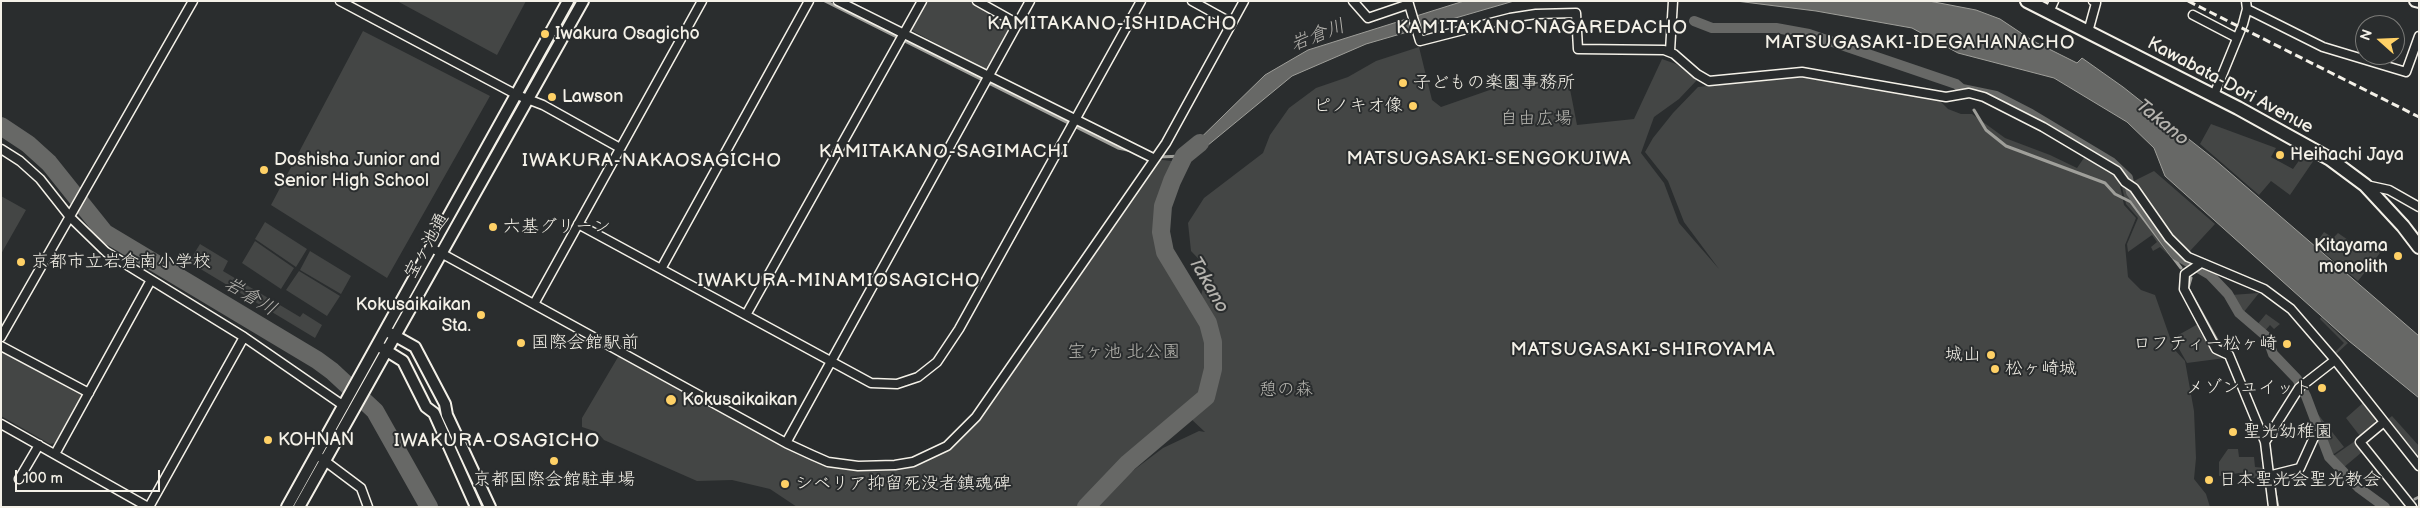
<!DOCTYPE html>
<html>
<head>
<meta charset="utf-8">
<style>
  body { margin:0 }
  #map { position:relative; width:2420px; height:508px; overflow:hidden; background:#2a2d2e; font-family:"Balsamiq Sans",sans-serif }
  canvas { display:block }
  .frame { position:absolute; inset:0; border:2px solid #f4f1e8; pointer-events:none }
  .north { position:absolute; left:2355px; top:15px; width:50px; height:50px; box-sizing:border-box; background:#2a2d2e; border:1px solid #7b7b78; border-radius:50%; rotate:290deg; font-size:14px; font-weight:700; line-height:20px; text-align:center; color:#f4f1e8 }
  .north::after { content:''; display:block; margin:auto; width:18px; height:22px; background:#ffd166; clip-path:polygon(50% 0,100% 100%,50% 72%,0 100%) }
  .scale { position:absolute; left:15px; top:470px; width:145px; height:22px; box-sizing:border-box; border:2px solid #f4f1e8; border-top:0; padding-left:6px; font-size:15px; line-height:18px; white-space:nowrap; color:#f4f1e8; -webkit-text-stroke:4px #2a2d2e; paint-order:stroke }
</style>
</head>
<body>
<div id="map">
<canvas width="2420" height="508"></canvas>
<div class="frame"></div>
<div class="north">N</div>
<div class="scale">100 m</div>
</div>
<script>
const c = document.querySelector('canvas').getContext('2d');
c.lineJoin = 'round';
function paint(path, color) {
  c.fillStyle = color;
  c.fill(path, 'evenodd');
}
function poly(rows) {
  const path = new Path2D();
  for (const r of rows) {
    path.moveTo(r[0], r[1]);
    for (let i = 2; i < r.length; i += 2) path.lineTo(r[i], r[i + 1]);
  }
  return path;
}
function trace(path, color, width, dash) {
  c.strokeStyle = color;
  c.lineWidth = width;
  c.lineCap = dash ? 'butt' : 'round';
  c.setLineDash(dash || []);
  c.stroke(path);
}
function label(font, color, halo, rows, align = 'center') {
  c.font = font + ' "Balsamiq Sans","Klee One",sans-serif';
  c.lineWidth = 4;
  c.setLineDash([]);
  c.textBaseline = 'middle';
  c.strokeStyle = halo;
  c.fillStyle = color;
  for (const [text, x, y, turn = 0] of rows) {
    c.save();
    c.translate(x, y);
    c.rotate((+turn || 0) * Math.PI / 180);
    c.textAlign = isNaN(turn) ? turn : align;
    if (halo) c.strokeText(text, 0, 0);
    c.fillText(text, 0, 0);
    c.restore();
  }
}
paint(poly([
  [397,1,526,1,497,55],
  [926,1,972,1,1011,23,1012,29,990,67,983,69,913,31,911,27],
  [363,31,490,96,387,278,271,205],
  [1419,47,1432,100,1441,107,1504,85,1568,79,1577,125,1634,119,1662,59,1676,64,1697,80,1679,99,1654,117,1641,153,1664,183,1679,223,1719,269,1684,222,1668,181,1645,152,1653,138,1673,113,1698,87,1805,75,1927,97,1940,101,1948,109,1961,114,1972,114,2005,138,2050,155,2077,168,2086,155,2103,165,2119,181,2124,205,2136,218,2125,245,2128,277,2141,290,2155,295,2174,349,2185,361,2194,411,2196,458,2194,479,2206,494,2210,507,1092,507,1102,494,1163,448,1199,431,1205,432,1190,418,1201,408,1216,387,1220,350,1216,333,1201,296,1206,275,1214,275,1191,251,1188,223,1204,198,1263,153,1270,135,1289,108,1316,88,1348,77,1376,61],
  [2211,124,2276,148,2271,157,2293,169,2303,155,2314,160,2290,195,2271,181,2259,195,2200,144],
  [1155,159,1179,162,1167,178,1154,225,1154,241,1165,263,1184,287,1208,329,1208,342,1210,352,1207,387,1205,395,1105,477,1102,487,1082,507,797,507,770,489,732,480,697,481,604,440,597,432,582,427,582,418,621,352,812,455,858,466,913,462,963,432],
  [2154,171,2215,224,2178,264,2160,247,2153,251,2151,247,2157,242,2152,235,2128,252,2127,244,2138,218,2126,204,2122,187],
  [1,196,26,210,1,254],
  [265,222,307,249,296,267,255,239],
  [2324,232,2333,238,2338,233,2364,251,2370,246,2380,253,2358,281,2315,245],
  [255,241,294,268,281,289,242,263],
  [200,244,228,261,223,271,300,317,303,313,322,325,315,338,189,262],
  [310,251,351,276,341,294,300,270],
  [299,271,340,296,327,316,286,290],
  [2259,293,2243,313,2231,295],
  [2266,314,2280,324,2274,329,2270,325,2264,332,2256,326],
  [2321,317,2348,343,2333,357,2331,356,2344,343,2320,319],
  [2198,324,2213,354,2225,358,2187,363,2173,338],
  [5,351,80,393,82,397,55,443,50,444,1,416,1,352],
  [2364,402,2376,417,2374,424,2360,436,2346,418],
  [2313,408,2344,447,2331,456],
  [2392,416,2419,446,2419,471,2386,421],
  [2355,441,2362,452,2343,468,2332,457],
  [2228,449,2238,449,2239,457,2254,457,2255,467,2265,468,2264,479,2248,477,2246,472,2219,476,2219,462]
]), '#444645');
const water = poly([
  [1464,1,1514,1,1366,44,1292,76,1196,155,1179,159,1265,75,1308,50,1464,1],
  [1736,1,1929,1,1976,10,2000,19,2033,41,2077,63,2082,58,2123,87,2214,159,2419,336,2419,398,2349,341,2165,176,2154,148,2127,122,2054,78,1958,53,1912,28,1816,11,1736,1]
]);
paint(water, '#676866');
trace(water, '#9f9f9a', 1);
trace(poly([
  [825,1,1118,148,1132,151],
  [1974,110,1986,130,2006,146,2105,183,2115,194,2131,202,2181,268],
  [1158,157,1184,156],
  [2191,278,2188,288,2219,344,2232,353],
  [2274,487,2278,507],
  [2415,499,2419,497]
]), '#9f9f9a', 3);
trace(poly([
  [1694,21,1712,28,1776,28,1809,34,1956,84,1962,89,1996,96,2031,114,2111,162,2128,178,2131,192,2176,255,2210,275,2228,294,2239,313,2267,337,2273,354,2297,379,2306,396,2329,457,2359,488,2385,507]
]), '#676866', 10);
trace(poly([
  [1,126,28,144,49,163,105,233,317,360,332,371,375,411,429,507],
  [1086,507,1128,463,1206,397,1213,369,1213,342,1208,323,1165,252,1161,232,1163,206,1172,181,1184,156,1200,143]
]), '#676866', 18);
const minor = poly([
  [340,1,517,95,543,105,620,148],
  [838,1,1155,159],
  [977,1,1018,24],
  [1192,1,1232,23],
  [1353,1,1368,18,1409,4],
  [1408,1,1420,41,1510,18,1536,14,1576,13,1578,49,1664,50,1674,54,1697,74,1709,81,1802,72,1946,97,1969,93,1984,97,2043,127,2117,171,2125,182,2134,188,2169,238,2188,257,2264,289,2291,309,2335,360,2419,466],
  [2247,9,2323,47,2406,72,2419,36],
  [2049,12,2054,1],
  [2193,15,2237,38],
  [2088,32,2096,3,2093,1],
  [1670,51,1673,1],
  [2214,95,2243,24,2247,9,2246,1],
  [1,149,20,161,40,179,70,217,106,252,244,337,344,406],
  [2366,185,2389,190,2419,207],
  [578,224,871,383,897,384,918,377,937,362,959,329,1141,1],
  [430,247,786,443,812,455,828,462,858,466,895,465,913,462,947,446,976,417,1166,143,1244,1],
  [2201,263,2185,274,2184,289,2216,349,2229,355,2265,442,2273,507],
  [661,269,809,1],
  [534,304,702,1],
  [746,315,922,1],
  [1,337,193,1],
  [1,346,89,393],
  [2384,422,2360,442,2412,507],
  [1,424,148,507],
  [2265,442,2299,388,2335,360],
  [786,443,1030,1],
  [55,454,151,280],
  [317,455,361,488,368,507],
  [2268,476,2300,468,2315,435],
  [19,479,39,445],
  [149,507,244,337]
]);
const tertiary = poly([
  [2415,1,2419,2],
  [390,333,415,347,445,404,447,415,490,507],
  [382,348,403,361,426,407,434,413,476,507],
  [287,507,568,1],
  [299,507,583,1]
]);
const trunk = poly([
  [2027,1,2238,108,2330,159,2365,185,2403,226,2419,247]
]);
trace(minor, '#f4f1e8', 11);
trace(tertiary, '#f4f1e8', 14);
trace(trunk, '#f4f1e8', 16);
trace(minor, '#2a2d2e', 8);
trace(tertiary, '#2a2d2e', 10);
trace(trunk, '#2a2d2e', 12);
trace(poly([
  [2188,1,2419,117]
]), '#f4f1e8', 3, [8, 4]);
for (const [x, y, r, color] of [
  [545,34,5,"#ffd166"],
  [1403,83,5,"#ffd166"],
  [552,97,5,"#ffd166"],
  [1413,106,5,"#ffd166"],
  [2280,155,5,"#ffd166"],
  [264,170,5,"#ffd166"],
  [493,227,5,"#ffd166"],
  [2398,256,5,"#ffd166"],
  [21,262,5,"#ffd166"],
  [481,315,5,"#ffd166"],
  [521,343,5,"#ffd166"],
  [2287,344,5,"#ffd166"],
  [1991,355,5,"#ffd166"],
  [1995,369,5,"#ffd166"],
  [2322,388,5,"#ffd166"],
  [671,400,6,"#ffd166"],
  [2233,432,5,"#ffd166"],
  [268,440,5,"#ffd166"],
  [554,461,5,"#ffd166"],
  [2209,480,5,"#ffd166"],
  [785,484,5,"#ffd166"]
]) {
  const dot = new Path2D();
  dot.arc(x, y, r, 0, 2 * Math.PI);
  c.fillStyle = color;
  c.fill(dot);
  trace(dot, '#2a2d2e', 2);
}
label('18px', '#f4f1e8', '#2a2d2e', [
  ["Iwakura Osagicho",555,34],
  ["子どもの楽園事務所",1413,83],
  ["Lawson",562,97],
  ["ピノキオ像",1403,106,"right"],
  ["Heihachi Jaya",2290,155],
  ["Doshisha Junior and",274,160],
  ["Senior High School",274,181],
  ["六基グリーン",503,227],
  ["Kitayama",2388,246,"right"],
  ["monolith",2388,267,"right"],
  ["京都市立岩倉南小学校",31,262],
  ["Kokusaikaikan",471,305,"right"],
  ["Sta.",471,326,"right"],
  ["国際会館駅前",531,343],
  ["ロフティー松ヶ崎",2277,344,"right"],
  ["城山",1981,355,"right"],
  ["松ヶ崎城",2005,369],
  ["メゾンユイット",2312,388,"right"],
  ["Kokusaikaikan",682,400],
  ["聖光幼稚園",2243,432],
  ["KOHNAN",278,440],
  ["京都国際会館駐車場",554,480,"center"],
  ["日本聖光会聖光教会",2219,480],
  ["シベリア抑留死没者鎮魂碑",795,484]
], 'left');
label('18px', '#f4f1e8', '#2a2d2e', [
  ["Kawabata-Dori Avenue",2230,86,28],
  ["宝ヶ池通",427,246,-61]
]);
label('18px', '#b6b5af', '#2a2d2e', [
  ["自由広場",1536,119],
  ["宝ヶ池 北公園",1124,352],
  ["憩の森",1286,390]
]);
c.letterSpacing = '1px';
label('19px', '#f4f1e8', '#2a2d2e', [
  ["KAMITAKANO-ISHIDACHO",1112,24],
  ["KAMITAKANO-NAGAREDACHO",1542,28],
  ["MATSUGASAKI-IDEGAHANACHO",1920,43],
  ["KAMITAKANO-SAGIMACHI",944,152],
  ["MATSUGASAKI-SENGOKUIWA",1489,159],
  ["IWAKURA-NAKAOSAGICHO",652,161],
  ["IWAKURA-MINAMIOSAGICHO",839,281],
  ["MATSUGASAKI-SHIROYAMA",1643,350],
  ["IWAKURA-OSAGICHO",497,441]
]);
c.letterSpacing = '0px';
label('italic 19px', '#b5b3ae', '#2a2d2e', [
  ["岩倉川",1318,36,-21],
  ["Takano",2162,123,39],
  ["Takano",1208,285,60],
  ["岩倉川",250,297,31]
]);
</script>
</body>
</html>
